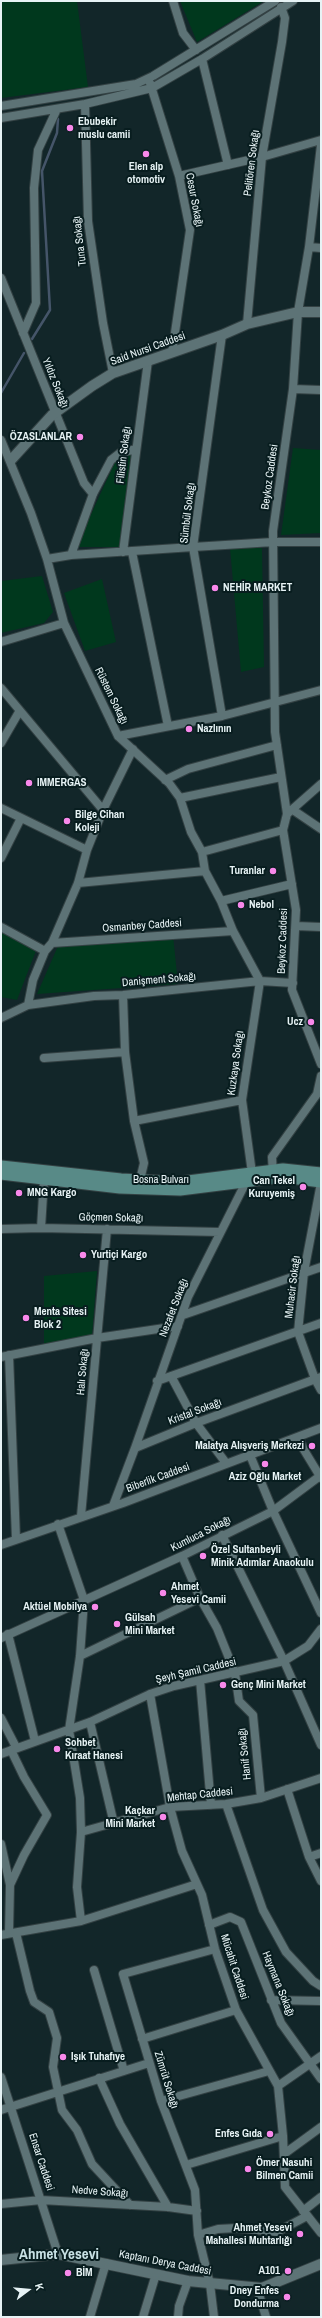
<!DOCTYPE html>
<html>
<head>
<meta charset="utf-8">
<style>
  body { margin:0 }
  #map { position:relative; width:322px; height:2318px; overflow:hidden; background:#122629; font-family:"Archivo Narrow",sans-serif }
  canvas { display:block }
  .frame { position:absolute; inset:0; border:2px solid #e7f3f5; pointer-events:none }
  .north { position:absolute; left:8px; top:2270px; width:40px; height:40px; -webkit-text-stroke:3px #081d1f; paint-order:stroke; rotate:74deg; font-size:11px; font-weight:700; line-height:16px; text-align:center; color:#e7f3f5 }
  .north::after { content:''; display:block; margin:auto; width:14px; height:18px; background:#e7f3f5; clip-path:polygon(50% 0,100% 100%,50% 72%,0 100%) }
</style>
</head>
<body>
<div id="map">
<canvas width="322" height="2318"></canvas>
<div class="frame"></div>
<div class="north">K</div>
</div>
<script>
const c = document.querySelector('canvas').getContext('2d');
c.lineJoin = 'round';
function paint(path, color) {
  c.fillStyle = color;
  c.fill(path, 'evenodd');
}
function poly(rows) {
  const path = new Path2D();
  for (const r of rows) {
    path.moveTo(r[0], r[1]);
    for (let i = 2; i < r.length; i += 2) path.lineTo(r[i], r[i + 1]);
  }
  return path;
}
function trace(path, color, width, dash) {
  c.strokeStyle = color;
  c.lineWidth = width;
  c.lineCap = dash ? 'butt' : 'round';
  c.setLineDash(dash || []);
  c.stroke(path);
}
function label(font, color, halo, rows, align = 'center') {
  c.font = font + ' "Archivo Narrow",sans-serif';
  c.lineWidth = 4;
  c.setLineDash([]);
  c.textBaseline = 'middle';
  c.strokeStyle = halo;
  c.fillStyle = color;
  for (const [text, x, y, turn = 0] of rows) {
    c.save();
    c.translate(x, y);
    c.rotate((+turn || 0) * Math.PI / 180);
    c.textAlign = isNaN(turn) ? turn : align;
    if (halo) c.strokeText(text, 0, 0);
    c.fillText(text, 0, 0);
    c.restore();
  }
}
paint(poly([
  [1,1,77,1,88,87,1,98],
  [180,1,264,1,197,42],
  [293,448,321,450,321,533,281,535],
  [132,453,120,547,76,547,116,460],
  [230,548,262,548,264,667,241,672],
  [42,576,53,612,44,623,1,633,1,581],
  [102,579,116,642,85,651,64,593],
  [1,931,37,948,17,1000,1,997],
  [173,935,178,984,37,994,58,946],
  [97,1271,92,1336,44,1346,44,1276]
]), '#00381d');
trace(poly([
  [32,339,50,310,42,171,57,133,58,119],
  [1,393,24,353]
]), '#455569', 2.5);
const minor = poly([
  [173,1,183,33,196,50],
  [202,59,228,165],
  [150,83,179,176,190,230,172,353],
  [85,104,88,221,103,323,113,373],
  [1,106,136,84,153,76,275,1],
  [1,118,85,104,152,88,202,59,293,1],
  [321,145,309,247,298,312,293,389,273,531,275,732,287,814,283,830,296,910,292,990,321,1064],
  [179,176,262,157,321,140],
  [309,247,321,248],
  [1,278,84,483,93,494],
  [247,324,262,157,282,42,285,18,281,7],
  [23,333,36,303,34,188,38,150,57,109],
  [222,335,193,547,222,716],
  [293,389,321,390],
  [1,440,31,513,47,559,64,623,118,736,169,783,180,798,191,832,202,852,205,871,221,901,233,931,260,981,242,1100,252,1173],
  [123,552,148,361],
  [132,552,168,726],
  [71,555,93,494,111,460,120,453,136,449],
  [47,559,71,555,193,547,273,542,321,542],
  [1,642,64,623],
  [1,688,103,810],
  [118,736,222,716,321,690],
  [1,743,19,712],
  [165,780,188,769,277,745],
  [180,798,281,777],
  [1,808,87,850],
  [293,810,321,829],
  [287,814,321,784],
  [202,852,283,830],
  [1,858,21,818],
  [78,883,205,871],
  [221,901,292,884],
  [296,926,321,927],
  [1,927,45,951],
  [52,943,233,931],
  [123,995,125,1052,134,1121],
  [28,1005,33,980,45,951,52,943,78,883,87,850,103,810,133,749],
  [1,1018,28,1005,94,996,123,995,260,981,293,983],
  [44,1058,125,1052],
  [273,1175,272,1157,317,1094,321,1076],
  [140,1180,144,1163,134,1121,242,1100],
  [321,1183,304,1272,298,1332,315,1379,321,1390],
  [41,1228,44,1179],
  [1,1229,41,1228,220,1232],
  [183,1315,321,1267],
  [9,1355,16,1539],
  [1,1357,97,1338,178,1326],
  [171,1376,196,1423,226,1463],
  [157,1381,321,1323],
  [299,1438,304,1450,321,1478],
  [135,1448,188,1297,246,1182],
  [250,1455,273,1511,321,1613],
  [113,1506,135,1448,196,1423,321,1377],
  [81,1516,107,1229],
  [58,1524,84,1600,80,1656,69,1730,80,1798,81,1832,77,1887,81,1921,197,1884],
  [222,1535,284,1661,321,1745],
  [1,1545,123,1503,321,1428],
  [182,1556,200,1598,217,1628,235,1673,239,1701,253,1715,261,1798],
  [8,1634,35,1741],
  [1,1638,182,1556,273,1511,320,1476],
  [80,1656,200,1598],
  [200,1680,211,1805],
  [150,1694,170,1807,182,1851,202,1895,215,1949,236,2010,278,2086,283,2136,285,2187,321,2233],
  [1,1718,16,1747],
  [90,1722,114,1824],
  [1,1754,90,1722,150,1694,174,1686,284,1661,308,1646,321,1629],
  [287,1789,309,1857,321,1881],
  [226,1804,263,1910,286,1952,313,1981,321,1986],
  [81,1832,170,1807,226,1804,261,1798,321,1778],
  [1,1844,10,1885],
  [309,1857,321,1853],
  [209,1925,230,1917,241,1922,281,2023,321,2079],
  [9,1933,10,1885,24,1855,47,1815,24,1777,11,1750],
  [16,1933,30,1991,34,2002,49,2012,57,2038,53,2067,62,2110,77,2130,92,2164,130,2205],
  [1,1935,81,1921],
  [94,1970,124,2071],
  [271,2000,321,2001],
  [142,2039,236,2010],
  [1,2077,58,2254],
  [99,2078,120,2124,168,2207],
  [278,2086,321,2056],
  [161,2101,269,2071],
  [1,2110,149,2063],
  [284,2154,321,2127],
  [186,2165,283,2136],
  [1,2204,41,2200,168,2207,197,2211],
  [303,2211,321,2197],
  [198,2235,218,2229,237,2228,277,2232,307,2216],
  [257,2288,266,2317],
  [90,2317,106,2263],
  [143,2317,156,2274],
  [178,2317,179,2306,188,2281],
  [214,2317,210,2284,198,2235,195,2190,161,2101,123,1974,215,1949]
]);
const tertiary = poly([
  [11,460,52,415,92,386,113,373,222,335,247,324,298,312,321,312],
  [1,2260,58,2254,188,2281,262,2288,321,2264]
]);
const secondary = poly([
  [1,1166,121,1179,180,1182,283,1169,321,1173],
  [1,1174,120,1188,180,1190,283,1177,321,1182]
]);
trace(minor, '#334143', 10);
trace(tertiary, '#334143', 12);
trace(secondary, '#334143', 13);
trace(minor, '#5d7376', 8);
trace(tertiary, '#5d7376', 10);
trace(secondary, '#588a87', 11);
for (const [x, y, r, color] of [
  [70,128,4,"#f888ea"],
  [146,154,4,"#f888ea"],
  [80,437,4,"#f888ea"],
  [215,588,4,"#f888ea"],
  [189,729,4,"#f888ea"],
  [29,783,4,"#f888ea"],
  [67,821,4,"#f888ea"],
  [273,871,4,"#f888ea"],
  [241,905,4,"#f888ea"],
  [311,1022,4,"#f888ea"],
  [303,1187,4,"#f888ea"],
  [19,1193,4,"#f888ea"],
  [83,1255,4,"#f888ea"],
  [26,1318,4,"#f888ea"],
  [312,1446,4,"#f888ea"],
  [265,1464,4,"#f888ea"],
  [203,1556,4,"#f888ea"],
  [163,1593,4,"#f888ea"],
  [95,1607,4,"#f888ea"],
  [117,1624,4,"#f888ea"],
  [223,1685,4,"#f888ea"],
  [57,1749,4,"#f888ea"],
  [163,1817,4,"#f888ea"],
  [63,2057,4,"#f888ea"],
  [270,2134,4,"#f888ea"],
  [248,2169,4,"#f888ea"],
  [300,2234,4,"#f888ea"],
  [288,2271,4,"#f888ea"],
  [68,2273,4,"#f888ea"],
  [287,2297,4,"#f888ea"]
]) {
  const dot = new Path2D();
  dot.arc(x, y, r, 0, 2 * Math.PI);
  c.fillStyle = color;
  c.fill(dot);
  trace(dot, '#081d1f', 1.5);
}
label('bold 11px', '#e7f3f5', '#081d1f', [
  ["Ebubekir",78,122],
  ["muslu camii",78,135],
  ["Elen alp",146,167,"center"],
  ["otomotiv",146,180,"center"],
  ["ÖZASLANLAR",72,437,"right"],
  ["NEHİR MARKET",223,588],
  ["Nazlının",197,729],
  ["IMMERGAS",37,783],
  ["Bilge Cihan",75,815],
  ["Koleji",75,828],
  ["Turanlar",265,871,"right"],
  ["Nebol",249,905],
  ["Ucz",303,1022,"right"],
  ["Can Tekel",295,1181,"right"],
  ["Kuruyemiş",295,1194,"right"],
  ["MNG Kargo",27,1193],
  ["Yurtiçi Kargo",91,1255],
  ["Menta Sitesi",34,1312],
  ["Blok 2",34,1325],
  ["Malatya Alışveriş Merkezi",304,1446,"right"],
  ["Aziz Oğlu Market",265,1477,"center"],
  ["Özel Sultanbeyli",211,1550],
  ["Minik Adımlar Anaokulu",211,1563],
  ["Ahmet",171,1587],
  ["Yesevi Camii",171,1600],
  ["Aktüel Mobilya",87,1607,"right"],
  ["Gülsah",125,1618],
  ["Mini Market",125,1631],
  ["Genç Mini Market",231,1685],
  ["Sohbet",65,1743],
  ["Kıraat Hanesi",65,1756],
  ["Kaçkar",155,1811,"right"],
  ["Mini Market",155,1824,"right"],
  ["Işık Tuhafıye",71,2057],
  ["Enfes Gıda",262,2134,"right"],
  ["Ömer Nasuhi",256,2163],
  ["Bilmen Camii",256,2176],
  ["Ahmet Yesevi",292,2228,"right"],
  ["Mahallesi Muhtarlığı",292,2241,"right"],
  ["A101",280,2271,"right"],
  ["BİM",76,2273],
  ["Dney Enfes",279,2291,"right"],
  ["Dondurma",279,2304,"right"]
], 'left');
label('11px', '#e7f3f5', '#081d1f', [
  ["Pelitören Sokağı",252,163,-83],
  ["Cesur Sokağı",194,200,79],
  ["Tuna Sokağı",80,241,-97],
  ["Said Nursi Caddesi",148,349,-20],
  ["Yıldız Sokağı",55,383,68],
  ["Filistin Sokağı",124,455,-83],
  ["Beykoz Caddesi",270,477,-82],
  ["Sümbül Sokağı",188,513,-83],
  ["Rüstem Sokağı",111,696,64],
  ["Osmanbey Caddesi",142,926,-4],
  ["Beykoz Caddesi",283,941,-88],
  ["Danişment Sokağı",159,980,-5],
  ["Kuzkaya Sokağı",236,1063,-82],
  ["Bosna Bulvarı",161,1180],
  ["Göçmen Sokağı",111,1218,1],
  ["Muhacir Sokağı",293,1287,-83],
  ["Nezafet Sokağı",174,1308,-69],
  ["Halı Sokağı",83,1372,-85],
  ["Kristal Sokağı",195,1412,-21],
  ["Biberlik Caddesi",158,1478,-20],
  ["Kumluca Sokağı",201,1534,-27],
  ["Şeyh Şamil Caddesi",196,1671,-13],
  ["Hanif Sokağı",245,1754,-96],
  ["Mehtap Caddesi",200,1795,-6],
  ["Mücahit Caddesi",234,1967,72],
  ["Haymana Sokağı",278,1984,68],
  ["Zümrüt Sokağı",166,2080,73],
  ["Ensar Caddesi",41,2162,72],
  ["Nedve Sokağı",100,2192,4],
  ["Kaptanı Derya Caddesi",165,2263,11]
]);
label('bold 15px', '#c8e1e4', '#081d1f', [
  ["Ahmet Yesevi",59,2255]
]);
</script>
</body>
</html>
